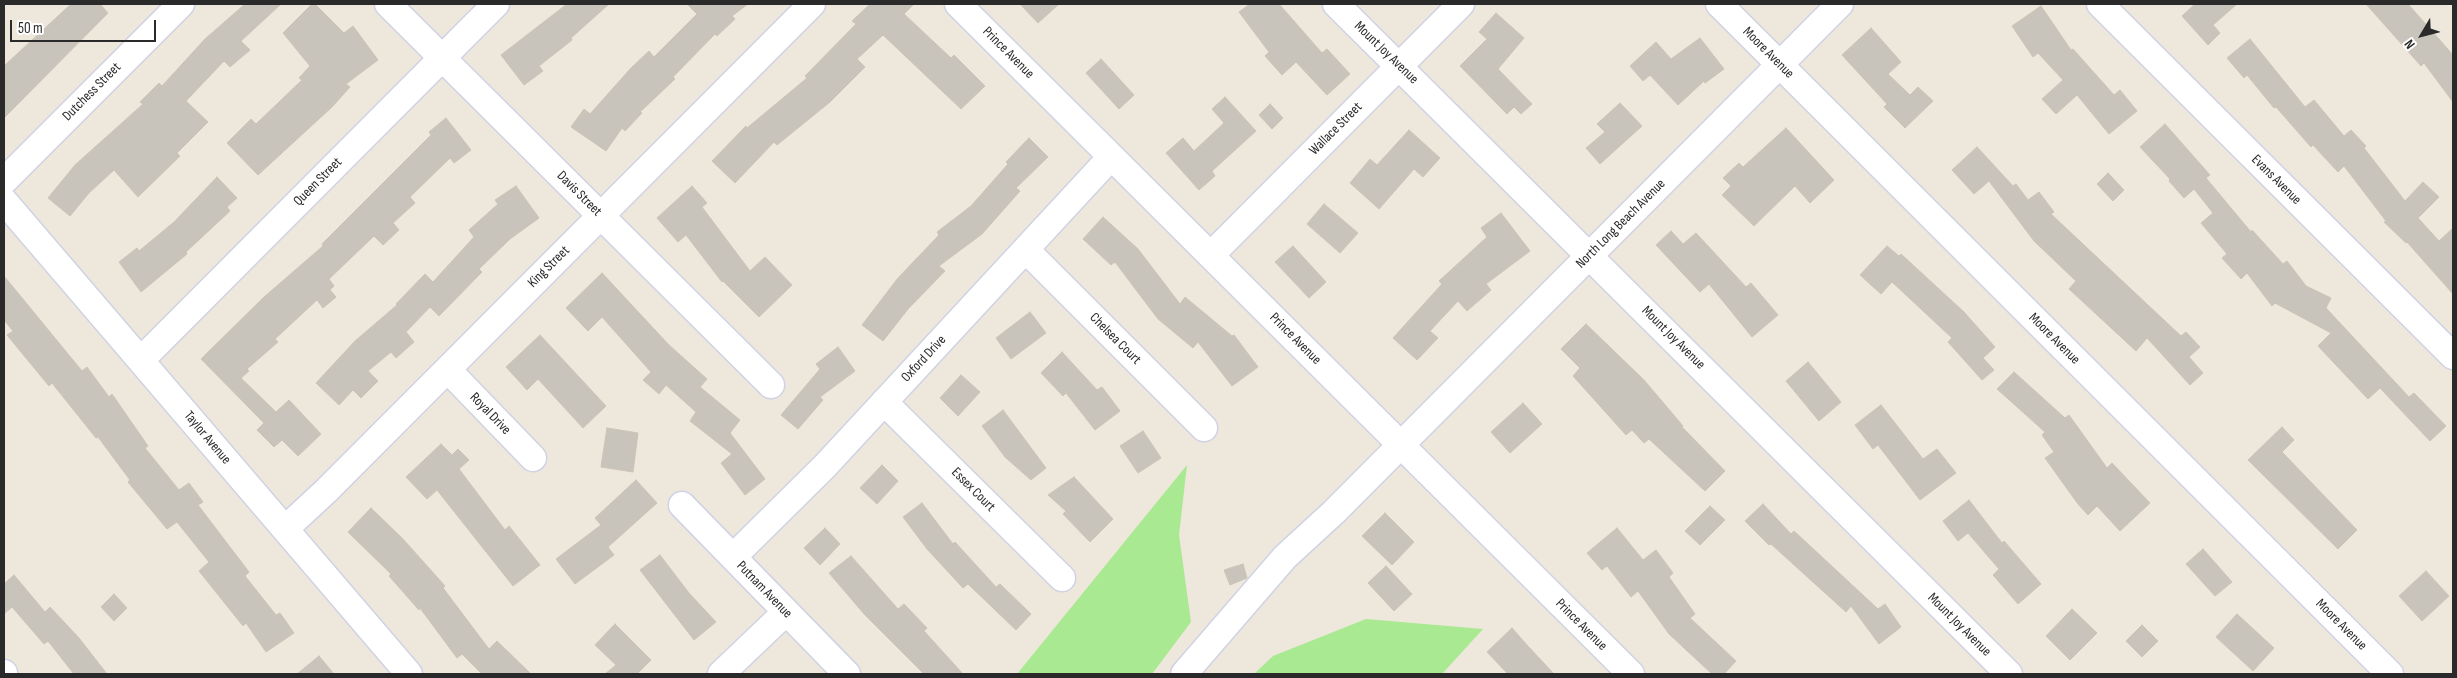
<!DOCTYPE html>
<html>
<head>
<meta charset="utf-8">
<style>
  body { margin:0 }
  #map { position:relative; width:2457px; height:678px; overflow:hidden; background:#eee7db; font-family:"Sofia Sans Condensed",sans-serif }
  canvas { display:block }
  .frame { position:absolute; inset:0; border:5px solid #2a2a2a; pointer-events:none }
  .north { position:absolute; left:2397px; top:10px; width:50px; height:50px; -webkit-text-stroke:4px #fff; paint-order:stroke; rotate:233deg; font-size:14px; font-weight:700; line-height:20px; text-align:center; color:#2a2a2a }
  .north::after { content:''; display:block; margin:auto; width:18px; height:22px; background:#2a2a2a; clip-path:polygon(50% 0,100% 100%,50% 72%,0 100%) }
  .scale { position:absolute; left:10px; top:20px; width:146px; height:22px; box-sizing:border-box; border:2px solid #2a2a2a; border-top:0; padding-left:6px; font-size:15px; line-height:18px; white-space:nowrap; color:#2a2a2a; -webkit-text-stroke:4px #fff; paint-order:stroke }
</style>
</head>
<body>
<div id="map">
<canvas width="2457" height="678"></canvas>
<div class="frame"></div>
<div class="north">N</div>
<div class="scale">50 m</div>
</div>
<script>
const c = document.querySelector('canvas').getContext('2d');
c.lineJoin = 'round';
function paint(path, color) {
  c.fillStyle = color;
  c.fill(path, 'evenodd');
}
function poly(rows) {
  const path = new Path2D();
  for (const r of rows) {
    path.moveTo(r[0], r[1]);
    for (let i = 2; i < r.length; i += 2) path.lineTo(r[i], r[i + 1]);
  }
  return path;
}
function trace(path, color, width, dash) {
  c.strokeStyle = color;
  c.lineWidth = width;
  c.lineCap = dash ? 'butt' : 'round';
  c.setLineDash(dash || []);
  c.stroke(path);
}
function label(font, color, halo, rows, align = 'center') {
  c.font = font + ' "Sofia Sans Condensed",sans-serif';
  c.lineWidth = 4.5;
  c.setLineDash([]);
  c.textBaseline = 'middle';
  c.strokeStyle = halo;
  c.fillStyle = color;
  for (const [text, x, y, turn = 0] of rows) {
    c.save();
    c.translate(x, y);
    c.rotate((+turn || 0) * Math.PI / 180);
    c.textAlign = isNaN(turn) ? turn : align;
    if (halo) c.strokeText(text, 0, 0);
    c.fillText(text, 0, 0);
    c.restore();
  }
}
paint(poly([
  [1187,465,1179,535,1191,622,1152,674,1017,674],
  [1366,619,1483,629,1442,674,1254,674,1273,656]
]), '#a9e992');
const building = poly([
  [71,4,100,4,108,13,4,118,4,66,71,4],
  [245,4,281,4,241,41,250,50,230,67,224,61,186,101,208,122,177,153,180,156,138,197,114,170,89,193,70,216,48,198,75,165,143,104,140,102,159,83,162,86,205,39,245,4],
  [312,4,315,4,344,33,353,26,378,60,346,84,350,87,332,107,258,175,227,143,251,119,256,124,302,80,299,78,310,66,283,33,312,4],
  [567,4,609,4,571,38,572,40,539,66,543,71,524,85,501,55,567,4],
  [687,4,748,4,732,16,735,19,717,36,715,34,673,77,675,79,640,112,642,113,625,131,622,128,606,151,571,127,584,109,590,114,631,68,649,51,654,57,697,14,687,4],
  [870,4,914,4,904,14,951,58,954,55,985,86,961,109,883,35,857,59,865,67,830,102,777,145,774,142,735,183,712,161,746,126,747,128,807,78,805,76,856,24,852,21,870,4],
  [1020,4,1059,4,1038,23,1020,4],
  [1250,4,1279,4,1322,53,1327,49,1350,74,1327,95,1296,62,1282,75,1265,56,1269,52,1239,12,1250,4],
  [2195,4,2237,4,2213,25,2220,33,2208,45,2182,16,2195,4],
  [2366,4,2408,4,2453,55,2453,102,2424,63,2421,66,2366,4],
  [2041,6,2071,50,2073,49,2114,95,2120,90,2137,111,2109,134,2077,95,2056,114,2042,99,2063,80,2038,53,2033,57,2012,26,2041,6],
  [1496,13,1524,38,1498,69,1532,104,1521,114,1514,107,1507,114,1460,66,1487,39,1479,32,1496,13],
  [1871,28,1901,62,1888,74,1910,95,1918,87,1933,101,1905,128,1884,107,1887,104,1842,55,1871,28],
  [1700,38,1724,69,1705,83,1704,81,1678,105,1650,75,1643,81,1630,66,1656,42,1671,59,1700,38],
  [2250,39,2305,107,2314,100,2344,136,2351,130,2366,146,2364,148,2405,201,2423,182,2439,197,2418,218,2439,241,2453,228,2453,294,2407,242,2406,243,2384,222,2386,221,2344,166,2338,172,2313,145,2311,147,2276,107,2274,108,2247,75,2244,78,2227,58,2250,39],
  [1101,59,1134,95,1119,109,1086,73,1101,59],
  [1225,97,1256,131,1212,171,1215,176,1199,190,1166,153,1183,138,1194,151,1224,123,1212,109,1225,97],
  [1620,103,1642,126,1600,164,1586,148,1605,132,1597,124,1620,103],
  [1270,104,1283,118,1272,129,1259,115,1270,104],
  [446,118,471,150,454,163,450,158,410,197,415,203,393,223,399,230,383,245,374,236,329,279,334,286,330,290,336,297,323,308,317,300,275,339,278,342,247,369,249,371,241,378,276,412,289,400,321,434,298,456,282,440,274,447,257,430,264,423,201,359,264,297,323,246,322,244,431,135,429,132,446,118],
  [2165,124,2210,175,2206,178,2251,232,2252,230,2283,264,2287,261,2306,286,2331,298,2326,308,2409,397,2414,393,2446,426,2430,441,2380,388,2368,399,2318,346,2331,333,2275,303,2272,306,2247,273,2241,279,2222,258,2227,254,2201,223,2213,213,2194,189,2184,198,2169,181,2170,179,2140,147,2165,124],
  [1786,128,1834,180,1810,203,1795,186,1754,226,1722,195,1731,186,1723,178,1739,163,1743,167,1786,128],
  [1409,130,1440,158,1423,177,1414,169,1379,209,1350,183,1370,159,1377,165,1409,130],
  [1029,138,1048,157,1016,188,1020,191,982,234,939,266,945,271,908,309,883,341,862,325,898,278,939,235,937,232,971,206,1008,164,1006,162,1029,138],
  [1977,147,2013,186,2016,184,2028,200,2039,192,2054,212,2051,214,2181,336,2186,332,2200,347,2189,357,2203,373,2190,385,2147,338,2136,351,2069,289,2076,281,2034,241,1989,181,1974,194,1952,170,1977,147],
  [2108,173,2124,190,2113,201,2097,184,2108,173],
  [217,177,237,198,227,207,230,211,186,252,187,254,141,292,119,262,137,248,139,251,174,222,217,177],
  [516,186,539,218,510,239,479,269,482,272,439,316,430,307,406,332,414,342,396,358,391,352,368,371,378,381,361,398,353,390,339,405,316,383,355,341,397,305,396,304,425,274,433,282,474,237,469,230,498,204,495,200,516,186],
  [692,186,707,203,702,207,750,271,765,257,792,285,759,317,723,281,722,282,686,235,678,242,657,218,692,186],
  [1324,204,1358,233,1340,253,1307,224,1324,204],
  [1501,213,1530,251,1486,284,1491,290,1467,311,1458,301,1430,331,1438,338,1417,360,1393,338,1442,284,1439,281,1487,237,1481,228,1501,213],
  [1103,217,1138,249,1180,304,1185,297,1232,336,1234,335,1258,367,1232,386,1198,342,1193,348,1158,319,1115,262,1111,265,1083,239,1103,217],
  [1671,231,1683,244,1696,233,1746,287,1751,283,1778,315,1752,337,1709,284,1700,292,1656,245,1671,231],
  [1293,246,1326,282,1309,298,1275,262,1293,246],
  [1887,246,1899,256,1901,254,1964,312,1995,347,1983,358,1994,370,1982,380,1948,342,1952,338,1892,282,1881,294,1860,275,1887,246],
  [602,273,669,345,707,379,700,387,740,420,730,433,765,479,745,495,721,463,732,454,690,421,696,412,666,385,659,394,643,380,651,372,602,317,588,331,566,308,602,273],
  [4,276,82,371,87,367,109,397,112,394,148,446,145,448,179,490,189,483,203,502,198,505,249,572,245,576,276,615,280,613,294,633,266,652,246,623,243,626,199,571,209,562,177,522,167,529,128,482,130,480,98,437,96,438,52,383,49,386,7,335,13,331,4,320,4,276],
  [1030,312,1046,333,1011,359,996,338,1030,312],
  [1586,324,1644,380,1683,426,1682,427,1725,471,1705,491,1649,439,1644,443,1632,430,1626,435,1573,376,1580,368,1561,349,1586,324],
  [540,335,606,406,583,428,538,379,527,390,506,367,540,335],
  [838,347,855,371,820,397,823,400,798,429,781,415,820,369,816,364,838,347],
  [1062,352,1097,390,1102,387,1120,411,1095,430,1066,393,1063,396,1041,373,1062,352],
  [1808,362,1841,402,1819,421,1786,381,1808,362],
  [2014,372,2065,418,2069,415,2107,468,2112,463,2150,503,2120,531,2097,506,2088,515,2078,504,2045,458,2054,452,2042,435,2045,432,1997,389,2014,372],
  [961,375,980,392,958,416,940,398,961,375],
  [1523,403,1542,424,1510,453,1491,432,1523,403],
  [1881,405,1923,459,1937,449,1956,473,1920,500,1878,445,1873,449,1855,425,1881,405],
  [1003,410,1046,468,1031,480,1005,457,982,426,1003,410],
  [2282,427,2294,440,2282,452,2357,530,2338,549,2248,460,2282,427],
  [607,428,638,433,633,472,601,467,607,428],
  [1143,431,1161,458,1138,473,1120,446,1143,431],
  [441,444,452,455,458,449,469,460,459,469,505,530,509,526,540,565,513,586,437,490,427,499,406,477,441,444],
  [882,465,898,481,877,504,860,488,882,465],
  [1074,477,1113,519,1090,542,1063,514,1066,511,1048,495,1074,477],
  [636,480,657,503,608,547,614,555,575,584,556,559,601,525,595,518,636,480],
  [1969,500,2002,543,2004,541,2041,584,2018,604,1993,575,1999,569,1968,533,1958,541,1943,521,1969,500],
  [922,503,953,544,955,542,996,587,1000,584,1031,614,1016,630,968,584,963,588,927,549,903,517,922,503],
  [1763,504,1791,534,1794,531,1878,609,1885,604,1901,627,1879,644,1851,606,1846,612,1771,544,1769,545,1745,521,1763,504],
  [1710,506,1725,520,1700,545,1685,531,1710,506],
  [371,508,403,539,445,586,443,588,489,649,497,641,531,674,482,674,462,654,457,658,420,608,419,610,389,576,391,574,348,532,371,508],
  [1385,513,1414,542,1392,565,1362,536,1385,513],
  [825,528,840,544,820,565,804,548,825,528],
  [1617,528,1643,560,1656,550,1673,573,1669,577,1695,614,1690,618,1736,661,1724,674,1712,674,1669,634,1638,591,1631,597,1607,566,1602,570,1587,553,1617,528],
  [2203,549,2232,582,2215,596,2186,564,2203,549],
  [660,555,689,593,716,622,694,640,640,570,660,555],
  [851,556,898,609,904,604,927,628,924,631,963,674,924,674,865,615,829,573,851,556],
  [1243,564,1247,578,1230,585,1224,570,1243,564],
  [1386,566,1412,594,1394,611,1368,583,1386,566],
  [2426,571,2449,596,2422,621,2399,596,2426,571],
  [14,575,45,612,50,607,79,638,107,674,74,674,48,641,44,644,12,607,4,614,4,584,14,575],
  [114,594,127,608,114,621,101,607,114,594],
  [2072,609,2097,633,2070,660,2046,636,2072,609],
  [2237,614,2274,648,2253,671,2216,637,2237,614],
  [615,624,651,660,637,674,605,674,616,665,595,645,615,624],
  [2142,625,2158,641,2142,657,2126,641,2142,625],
  [1512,628,1527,645,1554,674,1508,674,1487,652,1512,628],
  [319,656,334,674,297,674,319,656]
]);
paint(building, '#c9c4bb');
trace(building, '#c9c4b4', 1);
const minor = poly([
  [388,4,771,385],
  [958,4,1631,674],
  [1336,4,2009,674],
  [1719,4,2390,674],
  [2100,4,2453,356],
  [4,181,181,4],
  [4,201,409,674],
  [1026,250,1204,428],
  [1211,255,1461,4],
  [141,360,496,4],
  [448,370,533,458],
  [884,402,1062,578],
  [682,505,847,674],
  [285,529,326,491,812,4],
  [733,557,825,466,1111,157],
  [4,673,4,674],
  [721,674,786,612],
  [1184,674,1285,557,1334,512,1840,4]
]);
trace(minor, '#d0d2e5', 29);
trace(minor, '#fff', 26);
label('14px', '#2a2a2a', '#fff', [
  ["Prince Avenue",1008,53,45],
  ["Mount Joy Avenue",1386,53,44],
  ["Moore Avenue",1768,53,45],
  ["Dutchess Street",92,92,-45],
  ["Wallace Street",1336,129,-45],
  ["Evans Avenue",2276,180,45],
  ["Queen Street",318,182,-45],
  ["Davis Street",579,194,45],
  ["North Long Beach Avenue",1621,224,-45],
  ["King Street",549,267,-45],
  ["Mount Joy Avenue",1673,338,45],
  ["Chelsea Court",1115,339,45],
  ["Prince Avenue",1295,339,45],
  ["Moore Avenue",2054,339,45],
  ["Oxford Drive",924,359,-47],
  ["Royal Drive",490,414,46],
  ["Taylor Avenue",207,438,50],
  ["Essex Court",973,490,45],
  ["Putnam Avenue",764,590,46],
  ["Prince Avenue",1581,625,45],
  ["Mount Joy Avenue",1959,625,45],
  ["Moore Avenue",2341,625,45]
]);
</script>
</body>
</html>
